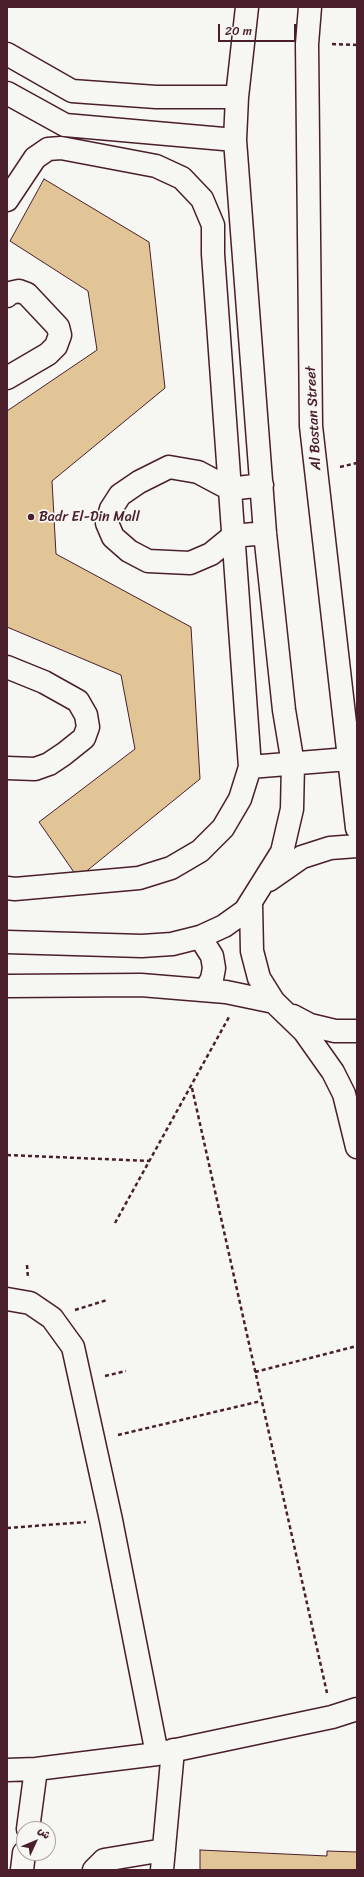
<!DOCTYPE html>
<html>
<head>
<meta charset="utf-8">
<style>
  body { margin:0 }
  #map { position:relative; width:364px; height:1877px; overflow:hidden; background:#f6f6f2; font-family:Sriracha,"Playpen Sans Arabic",sans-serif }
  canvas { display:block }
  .frame { position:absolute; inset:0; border:8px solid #4a1f2b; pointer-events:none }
  .north { position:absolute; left:16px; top:1821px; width:40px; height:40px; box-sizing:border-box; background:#f6f6f2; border:1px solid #b1a0a2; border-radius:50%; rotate:46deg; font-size:11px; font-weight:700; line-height:16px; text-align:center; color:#4a1f2b }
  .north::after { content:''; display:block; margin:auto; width:14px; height:18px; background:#4a1f2b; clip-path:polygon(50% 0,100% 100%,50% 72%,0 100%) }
  .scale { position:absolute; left:218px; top:24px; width:78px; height:18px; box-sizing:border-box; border:2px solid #4a1f2b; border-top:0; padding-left:5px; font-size:12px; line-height:14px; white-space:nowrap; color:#4a1f2b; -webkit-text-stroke:3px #f6f6f2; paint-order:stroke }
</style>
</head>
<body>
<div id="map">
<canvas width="364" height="1877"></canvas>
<div class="frame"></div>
<div class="north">ش</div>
<div class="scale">20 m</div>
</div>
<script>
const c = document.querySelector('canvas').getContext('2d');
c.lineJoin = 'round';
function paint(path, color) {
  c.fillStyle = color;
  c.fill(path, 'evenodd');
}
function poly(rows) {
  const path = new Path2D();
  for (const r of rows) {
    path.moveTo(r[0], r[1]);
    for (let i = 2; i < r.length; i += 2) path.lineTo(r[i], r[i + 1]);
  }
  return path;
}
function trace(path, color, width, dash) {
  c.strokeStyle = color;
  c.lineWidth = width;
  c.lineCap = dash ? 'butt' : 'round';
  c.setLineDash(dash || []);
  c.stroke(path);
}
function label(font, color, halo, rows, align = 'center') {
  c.font = font + ' Sriracha,sans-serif';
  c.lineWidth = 3.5;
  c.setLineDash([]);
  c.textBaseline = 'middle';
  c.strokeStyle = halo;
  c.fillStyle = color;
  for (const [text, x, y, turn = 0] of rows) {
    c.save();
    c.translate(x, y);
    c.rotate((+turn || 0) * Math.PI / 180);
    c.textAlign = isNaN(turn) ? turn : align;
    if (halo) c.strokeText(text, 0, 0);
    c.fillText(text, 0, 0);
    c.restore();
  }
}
const building = poly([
  [44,179,149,242,165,388,52,481,56,554,191,627,200,779,78,878,39,822,135,749,121,675,7,627,7,411,97,350,88,291,10,241,44,179],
  [200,1850,327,1856,327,1851,357,1852,357,1870,200,1870,200,1850]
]);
paint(building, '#e1c596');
trace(building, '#4a1f2b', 1);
const minor = poly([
  [310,7,307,44,311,426,357,828],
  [7,54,72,91,156,97,237,97],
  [7,93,65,125,235,140],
  [7,200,35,158,48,149,61,148,156,166,182,178,202,199,213,225,213,254,250,767,240,799,223,828,200,851,171,868,139,878,15,889,7,888],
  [7,296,10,293,19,291,27,294,58,327,60,335,56,346,48,354,7,378],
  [262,485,230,489,198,472,169,467,139,482,120,495,111,509,107,523,113,537,129,551,148,561,190,563,211,554,233,536,265,533],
  [7,667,44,682,78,701,86,715,88,727,84,738,64,754,49,764,35,769,7,768],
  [250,767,348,759],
  [269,880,302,857,330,848,357,846],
  [251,904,252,951,259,978,274,1002,304,1031,333,1072,344,1094,357,1147],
  [200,937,212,956,214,968,212,979,206,989],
  [7,942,142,946,172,944,200,937,224,926,245,911,282,852,292,809,293,764,284,710,265,533,235,140,237,97,247,7],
  [7,986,141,985,226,992,274,1002],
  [293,1016,310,1025,335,1031,357,1031],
  [7,1299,30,1303,52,1318,73,1347,111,1520,157,1754],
  [7,1770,36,1769,157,1754,332,1717,357,1709],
  [28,1829,36,1769],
  [22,1870,24,1853],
  [94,1870,104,1860,164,1850],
  [162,1870,173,1750]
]);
trace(minor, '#4a1f2b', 25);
trace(poly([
  [332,44,357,45],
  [340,467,357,463],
  [192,1088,327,1693],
  [7,1155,150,1161],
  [115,1223,229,1017],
  [27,1265,28,1278],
  [75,1310,107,1300],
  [255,1372,357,1346],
  [105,1376,126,1371],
  [118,1435,261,1401],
  [7,1528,86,1522]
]), '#4a1f2b', 2.5, [4, 3]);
trace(minor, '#f6f6f2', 22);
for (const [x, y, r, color] of [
  [31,517,4,"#4a1f2b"]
]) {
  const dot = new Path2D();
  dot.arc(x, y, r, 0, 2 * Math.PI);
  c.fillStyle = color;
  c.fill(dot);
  trace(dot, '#f6f6f2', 1.5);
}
label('14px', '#4a1f2b', '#f6f6f2', [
  ["Al Bostan Street",314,418,-93]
]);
label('14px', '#4a1f2b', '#f6f6f2', [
  ["Badr El-Din Mall",39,517]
], 'left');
</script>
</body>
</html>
